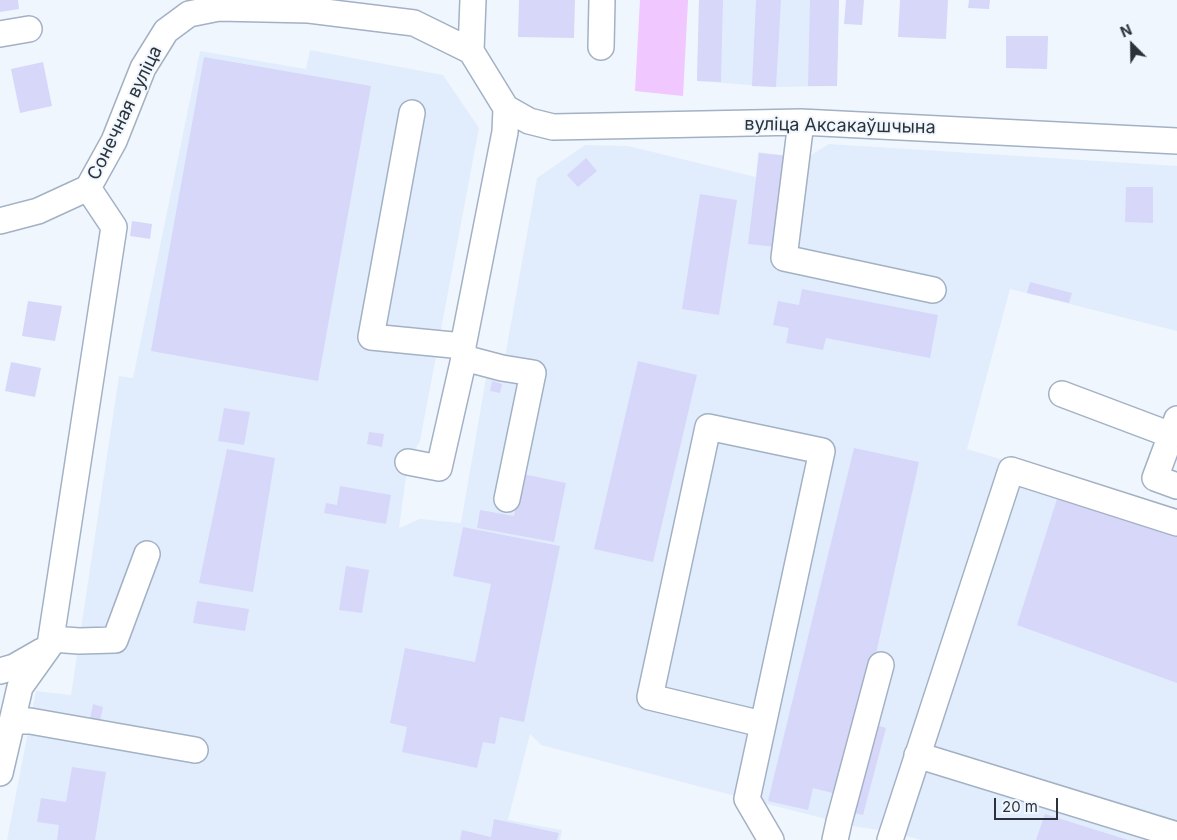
<!DOCTYPE html>
<html>
<head>
<meta charset="utf-8">
<style>
  body { margin:0 }
  #map { position:relative; width:1177px; height:840px; overflow:hidden; background:#f0f6fe; font-family:Inter,sans-serif }
  canvas { display:block }
  .north { position:absolute; left:1107px; top:20px; width:50px; height:50px; -webkit-text-stroke:4px #f0f6fe; paint-order:stroke; rotate:337deg; font-size:14px; font-weight:700; line-height:20px; text-align:center; color:#2c3239 }
  .north::after { content:''; display:block; margin:auto; width:18px; height:22px; background:#2c3239; clip-path:polygon(50% 0,100% 100%,50% 72%,0 100%) }
  .scale { position:absolute; left:994px; top:798px; width:64px; height:22px; box-sizing:border-box; border:2px solid #2c3239; border-top:0; padding-left:6px; font-size:15px; line-height:18px; white-space:nowrap; color:#2c3239; -webkit-text-stroke:4px #f0f6fe; paint-order:stroke }
</style>
</head>
<body>
<div id="map">
<canvas width="1177" height="840"></canvas>
<div class="north">N</div>
<div class="scale">20 m</div>
</div>
<script>
const c = document.querySelector('canvas').getContext('2d');
c.lineJoin = 'round';
function paint(path, color) {
  c.fillStyle = color;
  c.fill(path, 'evenodd');
}
function poly(rows) {
  const path = new Path2D();
  for (const r of rows) {
    path.moveTo(r[0], r[1]);
    for (let i = 2; i < r.length; i += 2) path.lineTo(r[i], r[i + 1]);
  }
  return path;
}
function trace(path, color, width, dash) {
  c.strokeStyle = color;
  c.lineWidth = width;
  c.lineCap = dash ? 'butt' : 'round';
  c.setLineDash(dash || []);
  c.stroke(path);
}
function label(font, color, halo, rows, align = 'center') {
  c.font = font + ' Inter,sans-serif';
  c.lineWidth = 4;
  c.setLineDash([]);
  c.textBaseline = 'middle';
  c.strokeStyle = halo;
  c.fillStyle = color;
  for (const [text, x, y, turn = 0] of rows) {
    c.save();
    c.translate(x, y);
    c.rotate((+turn || 0) * Math.PI / 180);
    c.textAlign = isNaN(turn) ? turn : align;
    if (halo) c.strokeText(text, 0, 0);
    c.fillText(text, 0, 0);
    c.restore();
  }
}
paint(poly([
  [699,0,839,0,837,86,776,87,697,81],
  [310,50,443,75,479,128,420,441,408,462,399,528,420,519,461,523,486,378,501,379,537,178,585,145,628,146,756,177,758,152,806,158,829,144,1177,166,1177,331,1010,289,967,449,1177,513,1177,840,921,840,892,832,858,827,747,799,541,745,530,734,508,820,562,830,560,840,7,840,36,691,71,695,119,376,133,378,200,51,306,69]
]), '#e1edfd');
paint(poly([
  [640,0,688,0,683,96,635,91]
]), '#f0c7fe');
paint(poly([
  [0,0,18,0,19,9,0,12],
  [519,0,575,0,574,38,518,37],
  [699,0,723,0,721,82,697,81],
  [756,0,781,0,776,87,752,86],
  [810,0,839,0,837,86,808,86],
  [846,0,864,0,862,25,844,24],
  [900,0,948,0,946,39,898,37],
  [969,0,990,0,989,9,968,8],
  [1006,36,1048,36,1047,69,1006,68],
  [204,57,371,86,318,381,151,351],
  [43,62,52,106,20,113,11,69],
  [759,153,788,156,777,247,748,244],
  [586,158,597,171,578,187,567,175],
  [1126,187,1153,187,1153,223,1125,222],
  [700,194,737,200,719,315,682,309],
  [132,221,152,224,150,239,130,236],
  [1030,282,1072,293,1069,303,1027,293],
  [802,289,938,315,930,358,826,338,823,350,786,343,789,328,773,325,778,301,799,305],
  [28,301,62,306,55,341,22,336],
  [638,361,697,375,653,562,594,549],
  [11,362,41,368,35,397,5,391],
  [492,381,502,384,500,393,490,391],
  [224,408,250,412,244,445,218,441],
  [369,432,384,434,382,447,367,444],
  [854,448,919,462,844,796,813,788,808,810,768,801],
  [227,449,275,458,253,592,199,583],
  [523,474,566,483,554,542,477,528,480,510,514,516],
  [340,486,391,495,386,524,324,513,326,503,337,505],
  [1057,499,1177,537,1177,683,1017,625],
  [463,527,560,546,524,722,500,717,495,744,483,742,477,768,402,752,407,727,390,723,405,648,475,662,491,584,453,576],
  [346,566,369,570,362,613,339,610],
  [197,601,249,609,245,631,193,623],
  [93,704,103,707,99,726,89,724],
  [876,725,886,728,863,815,853,813],
  [72,767,106,772,95,840,57,840,59,825,37,822,41,798,66,802],
  [1045,814,1128,840,1036,840],
  [494,819,559,833,557,840,460,840,462,830,491,837]
]), '#d7d7f9');
const minor = poly([
  [0,34,29,29],
  [601,47,602,0],
  [471,51,473,0],
  [412,113,371,337,463,346],
  [801,122,784,258,933,290],
  [0,221,38,211,88,188,114,141,143,68,166,31,189,14,219,8,309,10,414,23,471,51,506,108,529,121,553,127,801,122,1177,141],
  [464,358,502,368,533,373,507,499],
  [1062,394,1171,435],
  [1177,419,1155,478,1177,486],
  [408,462,439,468,464,358,463,346,505,132,506,108],
  [52,639,79,641,115,640,147,554],
  [0,671,14,667,42,651],
  [12,721,30,721,195,750],
  [762,724,650,697,708,427,822,451,747,799,771,840],
  [917,755,1177,835],
  [0,773,20,687,50,645,114,227,88,188],
  [835,840,839,822,881,665],
  [890,840,1011,470,1177,523]
]);
trace(minor, '#a3b1c4', 28);
trace(minor, '#fff', 25);
label('18px', '#2c3239', '#f0f6fe', [
  ["Сонечная вуліца",125,113,-64],
  ["вуліца Аксакаўшчына",840,126,1]
]);
</script>
</body>
</html>
